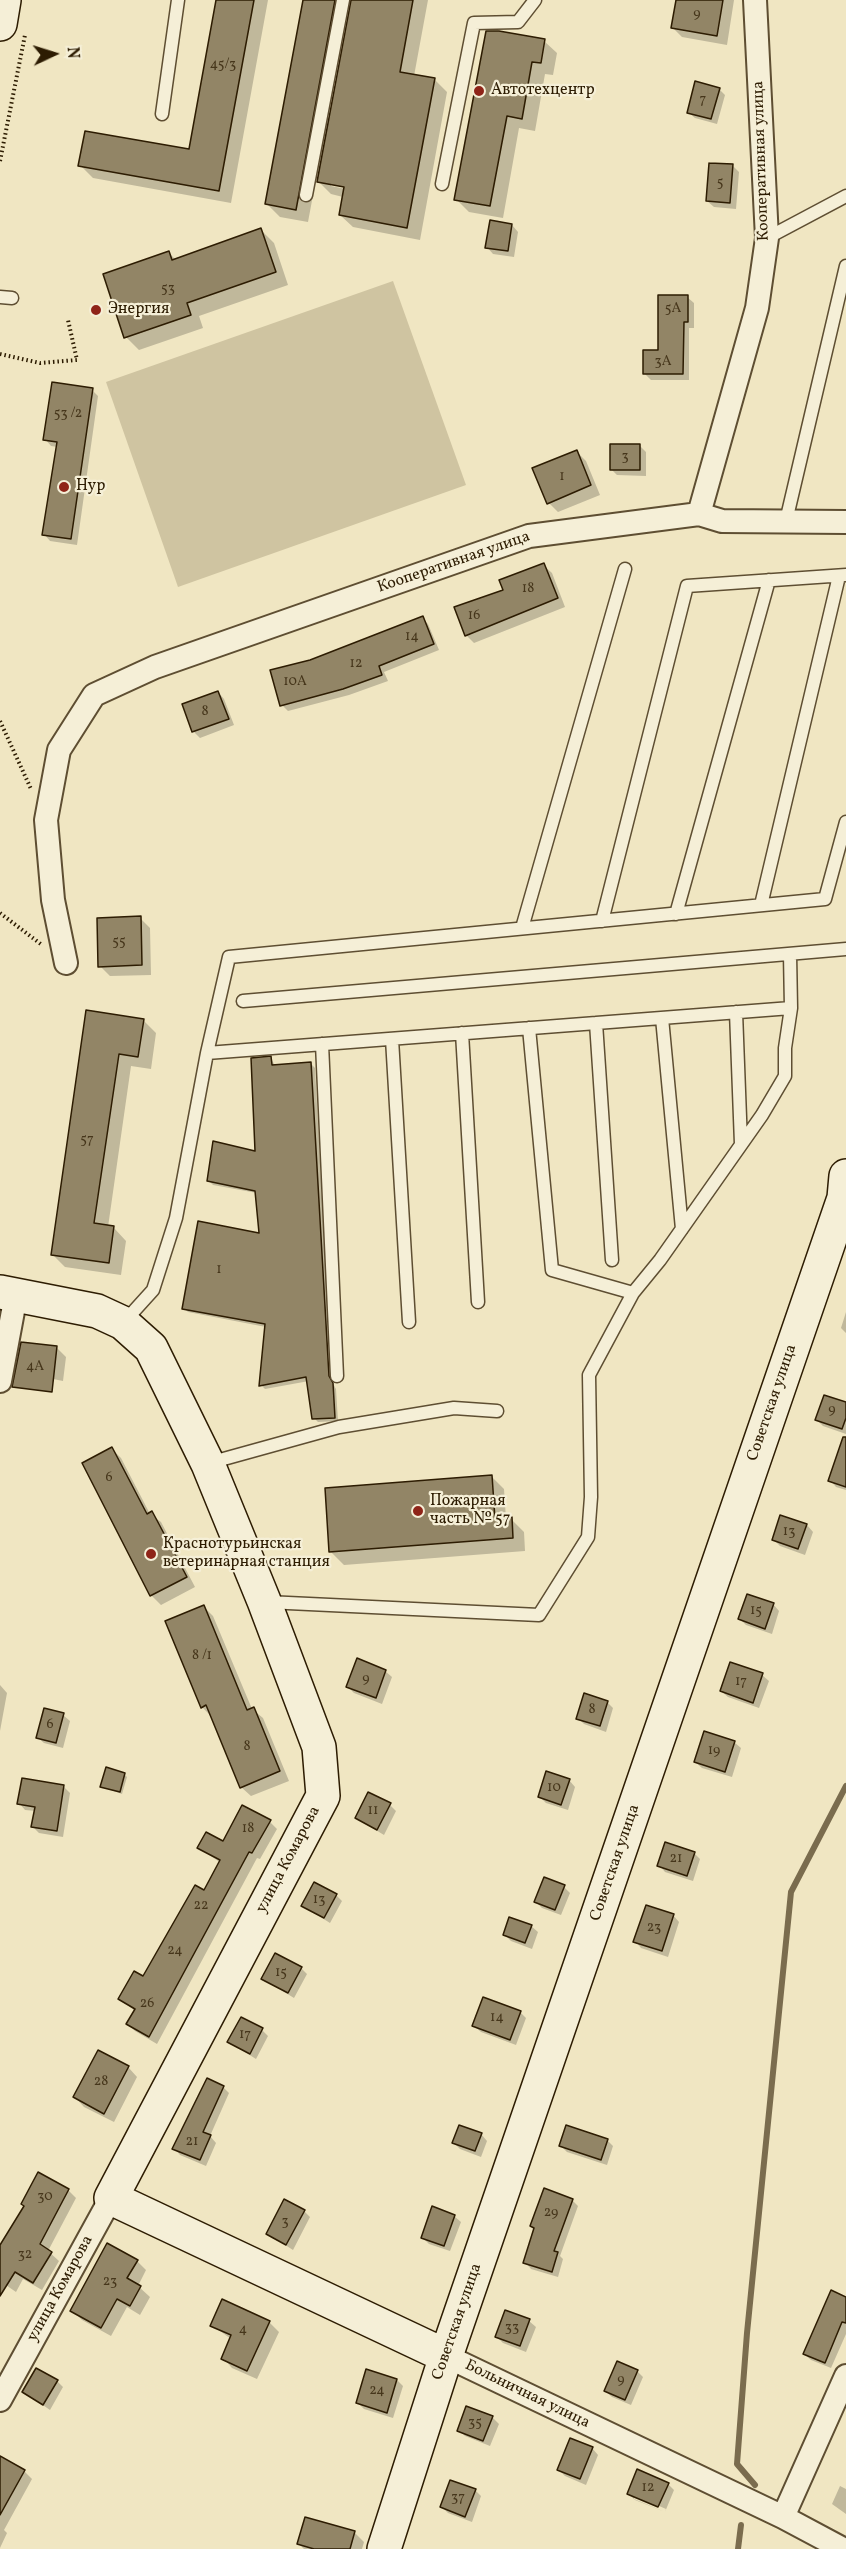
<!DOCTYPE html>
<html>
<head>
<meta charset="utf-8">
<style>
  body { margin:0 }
  #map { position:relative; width:846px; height:2549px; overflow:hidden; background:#f0e6c2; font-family:Vollkorn,serif }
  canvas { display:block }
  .north { position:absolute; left:24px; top:24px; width:60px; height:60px; -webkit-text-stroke:4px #f5efd7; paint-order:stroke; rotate:86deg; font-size:16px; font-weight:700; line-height:24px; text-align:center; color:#2d1c02 }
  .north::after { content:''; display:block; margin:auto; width:21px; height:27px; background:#2d1c02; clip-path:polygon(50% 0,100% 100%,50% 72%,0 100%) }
</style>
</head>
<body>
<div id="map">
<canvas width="846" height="2549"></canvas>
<div class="north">N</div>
</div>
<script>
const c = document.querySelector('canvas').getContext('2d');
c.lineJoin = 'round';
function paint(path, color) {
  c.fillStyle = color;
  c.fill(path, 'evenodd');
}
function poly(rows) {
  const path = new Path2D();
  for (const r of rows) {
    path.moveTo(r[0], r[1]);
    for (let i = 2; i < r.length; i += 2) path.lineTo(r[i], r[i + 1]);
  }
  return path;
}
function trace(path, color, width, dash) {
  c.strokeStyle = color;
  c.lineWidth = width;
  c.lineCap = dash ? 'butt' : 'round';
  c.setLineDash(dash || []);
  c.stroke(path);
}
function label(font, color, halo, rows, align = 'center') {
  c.font = font + ' Vollkorn,serif';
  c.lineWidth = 4.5;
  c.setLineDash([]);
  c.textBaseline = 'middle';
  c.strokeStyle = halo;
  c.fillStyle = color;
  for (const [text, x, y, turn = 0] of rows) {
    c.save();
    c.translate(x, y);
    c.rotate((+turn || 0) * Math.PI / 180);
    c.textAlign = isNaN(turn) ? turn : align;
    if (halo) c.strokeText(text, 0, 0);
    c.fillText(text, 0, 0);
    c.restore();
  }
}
paint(poly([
  [393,281,466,485,178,587,106,382]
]), '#cfc4a1');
paint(poly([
  [217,0,268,0,231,203,93,178,80,165,190,151],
  [305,0,428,0,414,76,434,79,447,92,420,240,353,227,340,215,343,197,331,194,316,179,308,222,280,217,267,204],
  [351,8,331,118,328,117,347,11],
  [331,183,351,187,351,190,331,186],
  [677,0,734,0,727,45,682,37,673,28],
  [487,32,544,41,557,53,553,75,545,74,535,131,519,128,503,218,469,212,456,199],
  [719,89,725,95,717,124,695,118,688,112],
  [733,166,739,172,736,209,714,207,707,201],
  [512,225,518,232,514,257,493,254,487,247],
  [261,230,274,243,288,285,199,316,203,328,139,350,126,337,169,253,176,260],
  [687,297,694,303,694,328,689,328,689,380,651,380,644,373],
  [92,390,98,396,77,545,50,541,44,534,58,447,51,446,45,439],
  [640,446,646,452,646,476,617,475,611,469],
  [576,451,586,461,600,495,558,512,549,503],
  [543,565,552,573,565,607,474,643,466,635,504,590],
  [422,618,428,624,439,650,384,672,388,681,349,695,288,711,282,705,311,662],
  [218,692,224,699,234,725,200,738,194,732,184,705],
  [140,918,150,928,151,975,110,976,100,966],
  [88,1012,143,1020,156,1033,151,1069,131,1066,108,1227,114,1228,126,1241,121,1275,65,1267,52,1254],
  [271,1058,275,1066,311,1064,315,1068,332,1382,336,1389,338,1421,318,1422,314,1418,309,1381,265,1389,261,1385,266,1327,188,1312,184,1308,261,1234,257,1193,213,1185,209,1181,256,1153],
  [846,1312,846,1333,841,1328],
  [57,1348,66,1357,63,1381,28,1374],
  [846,1404,846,1434,823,1426,817,1420],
  [112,1449,121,1458,150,1514,161,1522,195,1587,161,1605,151,1595],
  [846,1460,846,1490,836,1487,830,1480],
  [491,1476,504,1489,506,1519,511,1519,524,1532,525,1551,344,1565,331,1552],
  [807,1525,813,1532,805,1555,780,1546,774,1540],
  [773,1604,779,1611,772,1634,746,1625,740,1619],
  [204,1607,213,1616,252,1709,263,1718,289,1781,251,1796,241,1787,212,1717,202,1707],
  [385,1671,392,1677,382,1704,354,1693,348,1687],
  [762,1675,769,1681,759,1708,728,1697,721,1691],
  [0,1685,7,1693,0,1731],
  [607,1702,613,1708,606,1732,584,1724,578,1718],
  [63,1715,70,1721,63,1748,44,1743,37,1737],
  [734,1742,741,1748,732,1777,702,1768,695,1762],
  [124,1774,127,1777,122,1794,102,1787],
  [569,1780,575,1787,568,1810,546,1803,539,1796],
  [64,1787,70,1793,63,1837,39,1833,33,1827,36,1811,25,1810,19,1803],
  [390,1805,396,1811,384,1835,356,1818],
  [270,1822,277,1829,260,1859,257,1858,157,2044,135,2031,128,2024,135,2011,120,1999,143,1978,205,1892,221,1863,199,1848,223,1843],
  [694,1853,700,1859,693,1881,665,1872,659,1865],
  [564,1887,570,1893,561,1915,542,1908,536,1902],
  [336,1895,342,1901,330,1923,303,1906],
  [673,1915,679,1922,668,1957,641,1948,635,1941],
  [531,1926,538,1932,532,1949,511,1941,504,1934],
  [301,1968,307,1974,294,1998,263,1979],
  [520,2012,526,2018,516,2045,481,2032,474,2026],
  [262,2030,268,2036,256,2059,229,2042],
  [128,2067,137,2077,114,2122,84,2107,75,2097],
  [223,2087,229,2093,210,2136,216,2143,206,2166,180,2155,174,2148],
  [481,2134,487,2141,481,2157,460,2149,454,2143],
  [607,2140,613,2146,607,2165,567,2152,561,2146],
  [68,2190,76,2198,48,2251,59,2261,42,2290,23,2279,16,2292,0,2281,0,2248],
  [572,2200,578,2206,560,2256,563,2259,558,2277,531,2269,525,2262,535,2230,532,2226],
  [304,2211,310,2217,293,2250,268,2234],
  [454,2216,461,2222,450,2251,429,2244,422,2237],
  [137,2261,146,2270,138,2286,150,2297,140,2315,127,2307,111,2336,82,2320,72,2310],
  [846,2298,846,2334,831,2368,811,2360,804,2354],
  [506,2312,529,2321,536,2327,526,2352,503,2343,496,2336],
  [269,2322,279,2332,257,2379,232,2368,223,2358,231,2339,212,2325],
  [367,2371,397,2380,403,2386,393,2418,364,2409,358,2403],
  [637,2371,643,2377,631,2405,612,2397,605,2391],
  [57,2381,63,2387,50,2410,24,2392],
  [492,2417,499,2424,490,2446,465,2436,459,2430],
  [592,2448,598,2455,586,2485,565,2476,559,2470],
  [0,2458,24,2471,32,2479,4,2530,7,2533,0,2548],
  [668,2484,674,2490,665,2512,635,2500,629,2494],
  [634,2495,666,2509,665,2512,634,2499],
  [840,2486,846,2489,846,2514,832,2504],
  [475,2490,481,2496,472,2522,448,2513,442,2507],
  [354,2532,364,2542,362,2549,304,2549,299,2544]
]), '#0003');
trace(poly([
  [755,2485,737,2464,747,2333,791,1892,846,1786],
  [738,2549,741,2525]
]), '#7a6c4e', 6);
const building = poly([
  [216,0,254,0,219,191,78,166,85,131,189,149,216,0],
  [303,0,335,0,296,210,265,204,303,0],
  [351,0,413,0,400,72,435,78,407,228,339,215,344,187,317,182,351,0],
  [676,0,723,0,717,36,671,28,676,0],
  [486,31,499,31,545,39,541,63,532,62,522,119,507,116,490,206,454,200,486,31],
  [695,81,720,88,711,119,687,113,695,81],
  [709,163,733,164,730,203,706,201,709,163],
  [490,220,512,224,508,251,485,248,490,220],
  [261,228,276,272,187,303,191,315,124,338,103,274,169,251,172,260,261,228],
  [658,295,688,295,688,322,684,322,683,374,643,374,643,350,658,350,658,295],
  [52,382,93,388,71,539,42,535,57,442,43,440,52,382],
  [610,444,640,444,640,470,610,470,610,444],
  [577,450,591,485,547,504,532,468,577,450],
  [544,563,558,598,465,636,454,607,503,590,499,580,544,563],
  [423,616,434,644,379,666,382,675,343,689,280,706,270,670,310,660,423,616],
  [218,691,229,719,192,732,182,704,218,691],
  [141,916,142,965,98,967,97,918,141,916],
  [86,1010,144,1019,138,1057,119,1054,94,1223,114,1226,109,1263,51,1255,86,1010],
  [271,1056,272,1065,311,1062,329,1376,333,1383,335,1418,312,1419,306,1377,259,1386,265,1324,182,1309,198,1221,259,1233,255,1191,207,1181,213,1141,255,1151,251,1058,271,1056],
  [21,1342,57,1346,52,1392,12,1387,21,1342],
  [824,1395,846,1402,846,1418,842,1429,815,1420,824,1395],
  [843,1437,846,1437,846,1487,828,1481,843,1437],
  [112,1447,147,1514,152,1511,187,1577,150,1596,82,1463,112,1447],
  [492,1475,495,1519,512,1517,513,1538,329,1552,325,1488,492,1475],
  [780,1515,807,1524,798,1549,772,1540,780,1515],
  [747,1594,774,1603,765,1629,738,1619,747,1594],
  [204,1605,247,1710,254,1707,280,1771,240,1788,206,1705,201,1708,165,1621,204,1605],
  [357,1658,386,1670,376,1698,346,1687,357,1658],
  [730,1662,763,1673,753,1703,720,1691,730,1662],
  [584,1693,608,1701,600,1726,576,1719,584,1693],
  [44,1708,64,1713,56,1743,36,1738,44,1708],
  [704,1731,735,1741,725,1772,694,1762,704,1731],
  [106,1767,125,1773,120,1792,100,1787,106,1767],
  [546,1771,570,1779,561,1805,538,1797,546,1771],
  [22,1778,64,1785,57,1831,31,1827,35,1807,17,1804,22,1778],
  [368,1792,391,1803,377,1830,355,1818,368,1792],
  [242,1805,271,1820,252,1853,249,1852,149,2037,126,2024,135,2009,118,1999,134,1971,143,1976,195,1885,204,1890,220,1860,197,1848,206,1832,223,1841,242,1805],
  [665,1842,695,1852,687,1876,657,1866,665,1842],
  [544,1877,565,1885,555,1910,534,1902,544,1877],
  [314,1882,337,1894,324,1918,301,1906,314,1882],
  [646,1905,674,1914,662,1951,633,1942,646,1905],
  [509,1917,532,1925,525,1943,503,1935,509,1917],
  [275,1953,302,1967,288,1993,261,1979,275,1953],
  [483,1997,521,2011,510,2040,472,2026,483,1997],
  [241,2017,263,2028,250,2054,227,2042,241,2017],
  [98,2050,129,2066,104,2114,73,2097,98,2050],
  [207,2078,224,2086,203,2132,211,2135,200,2160,172,2149,207,2078],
  [459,2125,482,2133,475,2151,452,2143,459,2125],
  [566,2125,608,2139,601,2160,559,2146,566,2125],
  [38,2172,69,2189,40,2244,52,2252,33,2283,15,2272,0,2296,0,2245,24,2206,21,2204,38,2172],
  [544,2188,573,2199,554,2251,558,2252,552,2272,523,2263,534,2228,530,2226,544,2188],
  [284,2199,305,2210,286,2245,266,2234,284,2199],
  [432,2206,455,2215,444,2246,421,2238,432,2206],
  [107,2243,138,2260,127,2278,141,2286,130,2306,117,2299,101,2328,70,2311,107,2243],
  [831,2290,846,2297,846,2323,842,2322,825,2363,803,2354,831,2290],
  [222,2299,270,2321,247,2371,221,2359,231,2335,210,2326,222,2299],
  [505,2310,530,2319,520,2346,495,2337,505,2310],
  [617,2361,638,2370,625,2400,604,2391,617,2361],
  [36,2368,58,2380,43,2405,22,2392,36,2368],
  [366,2369,397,2379,387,2413,356,2403,366,2369],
  [466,2406,493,2416,483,2441,457,2431,466,2406],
  [570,2438,593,2447,580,2479,557,2470,570,2438],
  [0,2456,25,2470,0,2515,0,2456],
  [637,2469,669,2483,658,2507,627,2494,637,2469],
  [450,2480,476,2489,465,2517,440,2507,450,2480],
  [305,2517,355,2531,350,2549,314,2549,297,2544,305,2517]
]);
paint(building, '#928566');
trace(building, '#2d1c02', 1.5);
const lane = poly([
  [162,114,178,0],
  [442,184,474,23,518,22,535,0],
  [306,195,343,0],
  [767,238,846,196],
  [0,297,12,298],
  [786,521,846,266],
  [761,905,839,576],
  [676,914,769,580],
  [602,921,687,586,846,575],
  [522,928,625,569],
  [243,1001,846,949],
  [736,1012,741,1144],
  [662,1018,682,1229],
  [596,1023,612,1260],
  [529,1028,552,1270,633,1293],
  [462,1033,478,1302],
  [392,1039,409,1322],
  [322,1044,337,1376],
  [207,1053,791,1008,790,954],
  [124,1322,153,1290,176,1218,207,1053,229,957,825,899,846,822],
  [209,1463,339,1427,454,1408,497,1411],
  [267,1602,539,1615,588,1537,591,1497,589,1375,633,1293,660,1260,762,1115,785,1076,785,1048,791,1008]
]);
const street = poly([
  [699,514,722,521,846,522],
  [66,963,53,900,46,820,59,750,94,695,155,667,529,536,699,514,757,308,767,238,755,0],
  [0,1381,16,1295],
  [446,2356,783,2517,843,2549],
  [0,2400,111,2198],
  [783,2517,846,2376]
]);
const secondary = poly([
  [0,24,4,0],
  [0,1292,97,1311,123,1323,151,1348,208,1464,264,1601,319,1747,323,1796,111,2198,446,2356],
  [384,2549,446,2356,844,1198,846,1176]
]);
trace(lane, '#5e4e32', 15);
trace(street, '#5e4e32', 26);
trace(secondary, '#2d1c02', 36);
trace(poly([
  [0,161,25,35],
  [0,354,40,363,77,360,68,320],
  [0,721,31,789],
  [0,913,42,945]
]), '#2d1c02', 4, [1.5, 3]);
trace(lane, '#f5efd7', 12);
trace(street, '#f5efd7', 22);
trace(secondary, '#f5efd7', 33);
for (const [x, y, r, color] of [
  [479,91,6,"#8f2418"],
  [96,310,6,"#8f2418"],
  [64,487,6,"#8f2418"],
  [418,1511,6,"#8f2418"],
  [151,1554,6,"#8f2418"]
]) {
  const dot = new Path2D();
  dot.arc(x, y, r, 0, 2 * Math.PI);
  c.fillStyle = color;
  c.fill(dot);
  trace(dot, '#f5efd7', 2);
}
label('14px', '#46361b', null, [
  ["9",697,14],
  ["45/3",223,65],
  ["7",703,100],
  ["5",720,183],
  ["53",168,289],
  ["5А",673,309],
  ["3А",663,362],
  ["53 /2",68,414],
  ["3",625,457],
  ["1",562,477],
  ["18",528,589],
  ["16",474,616],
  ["14",412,637],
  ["12",356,664],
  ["10А",295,682],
  ["8",205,712],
  ["55",119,942],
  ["57",87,1140],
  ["1",219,1270],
  ["4А",35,1367],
  ["9",832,1410],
  ["6",109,1478],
  ["13",789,1532],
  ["15",756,1611],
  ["8 /1",202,1656],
  ["9",366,1679],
  ["17",741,1682],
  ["8",592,1710],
  ["6",50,1725],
  ["8",247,1747],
  ["19",714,1751],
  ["10",554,1788],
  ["11",373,1811],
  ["18",248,1829],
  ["21",676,1859],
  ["13",319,1900],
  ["22",201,1906],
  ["23",654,1928],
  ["24",175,1951],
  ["15",281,1973],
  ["26",147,2004],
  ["14",497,2018],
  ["17",245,2035],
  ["28",101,2082],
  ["21",192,2142],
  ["30",45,2197],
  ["29",551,2213],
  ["3",285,2222],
  ["32",25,2255],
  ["23",110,2282],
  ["33",512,2328],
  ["4",243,2330],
  ["9",621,2380],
  ["24",377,2391],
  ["35",475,2423],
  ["12",648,2488],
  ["37",458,2498]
]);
label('16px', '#2d1c02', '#f5efd7', [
  ["Автотехцентр",491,91],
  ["Энергия",108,310],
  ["Нур",76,487],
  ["Пожарная",430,1502],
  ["часть № 57",430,1520],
  ["Краснотурьинская",163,1545],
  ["ветеринарная станция",163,1563]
], 'left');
label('16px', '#2d1c02', '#f5efd7', [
  ["Кооперативная улица",762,161,-92],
  ["Кооперативная улица",454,563,-19],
  ["Советская улица",773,1403,-71],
  ["улица Комарова",289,1860,-62],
  ["Советская улица",616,1863,-71],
  ["улица Комарова",61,2289,-61],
  ["Советская улица",458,2322,-71],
  ["Больничная улица",527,2395,26]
]);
</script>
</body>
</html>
